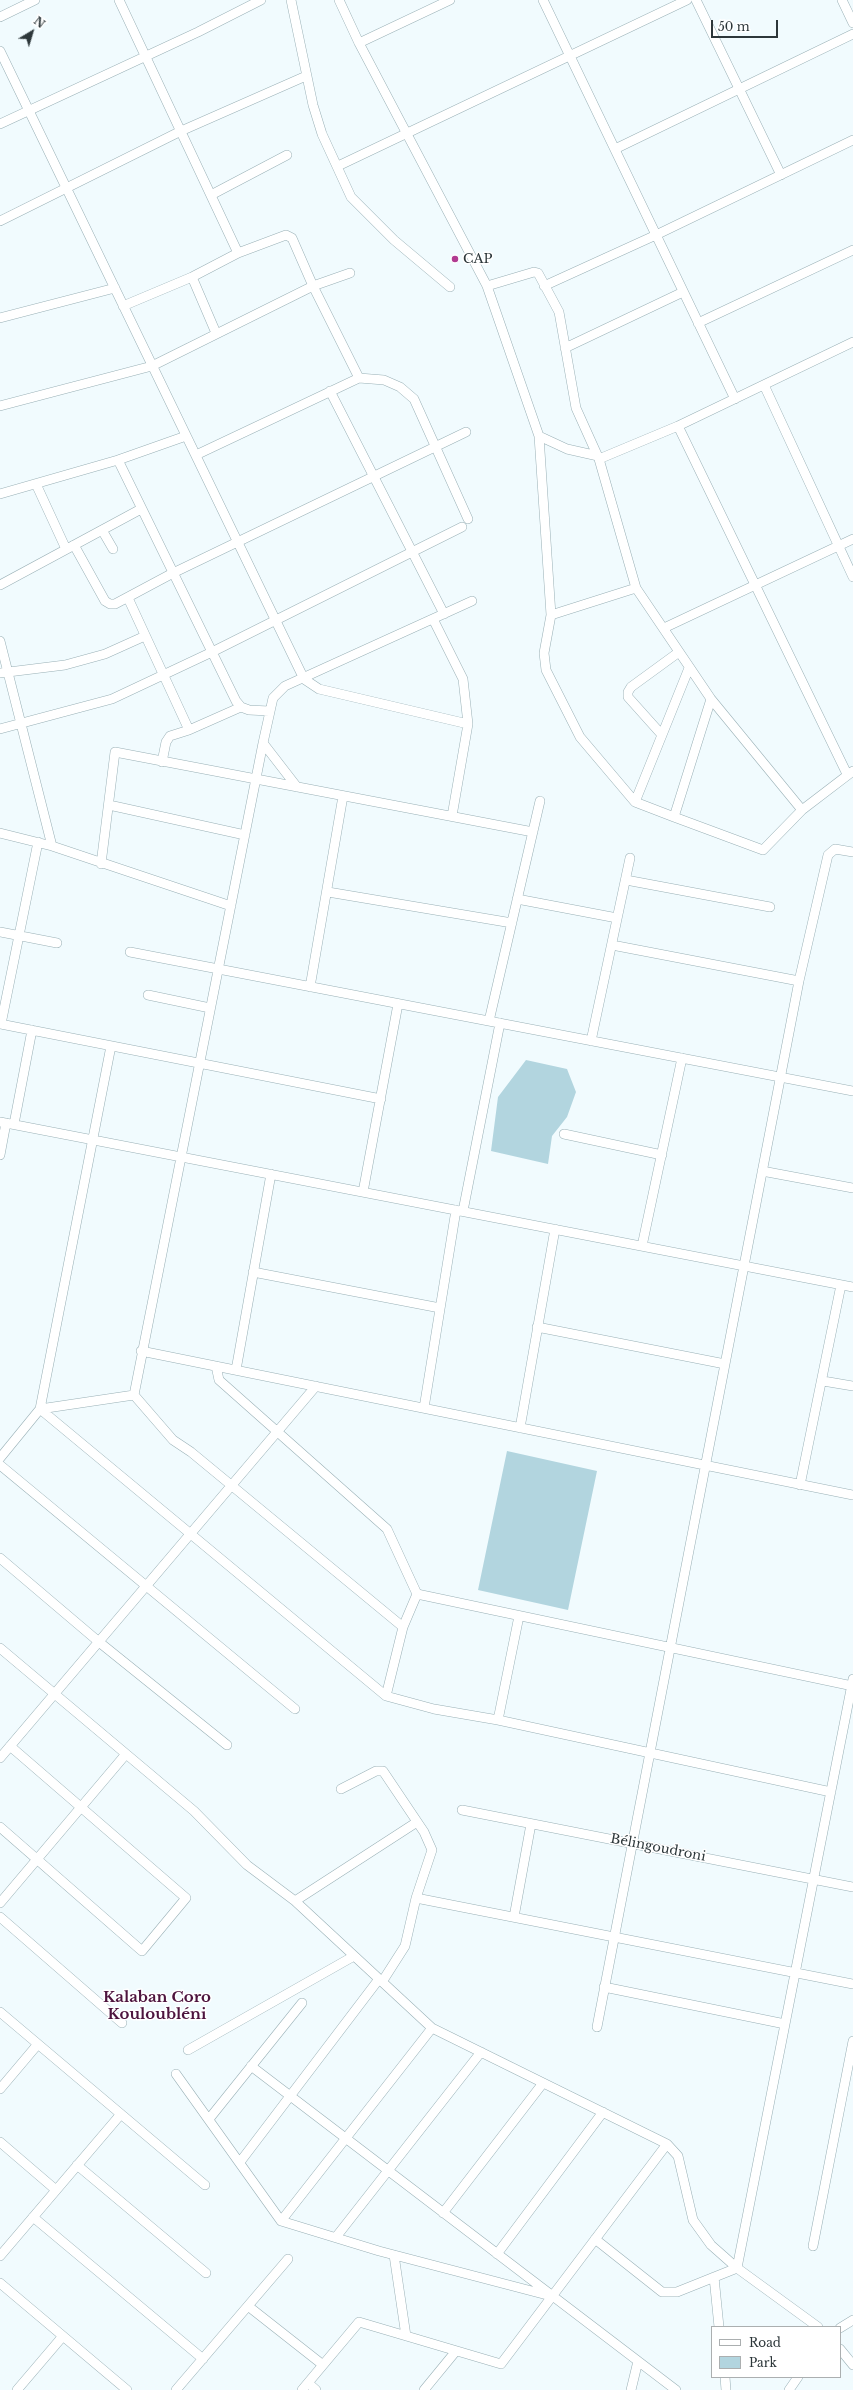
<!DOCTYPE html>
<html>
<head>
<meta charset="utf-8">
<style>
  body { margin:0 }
  #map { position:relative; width:853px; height:2390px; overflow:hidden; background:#f1fbfe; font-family:"Libre Baskerville",serif }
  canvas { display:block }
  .legend { position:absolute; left:711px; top:2326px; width:130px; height:52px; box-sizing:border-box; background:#fff; border:1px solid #abafb0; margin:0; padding:5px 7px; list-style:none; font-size:12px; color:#2d373a }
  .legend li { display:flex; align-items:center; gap:8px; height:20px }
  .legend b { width:20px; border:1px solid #abafb0 }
  .north { position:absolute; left:12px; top:12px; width:40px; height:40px; -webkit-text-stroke:3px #fff; paint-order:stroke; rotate:38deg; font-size:11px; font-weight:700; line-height:16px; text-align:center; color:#2d373a }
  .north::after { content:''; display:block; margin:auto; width:14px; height:18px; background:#2d373a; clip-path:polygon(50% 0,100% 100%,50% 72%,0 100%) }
  .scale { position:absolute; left:711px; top:20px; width:67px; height:18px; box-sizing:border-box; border:2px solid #2d373a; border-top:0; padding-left:5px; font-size:12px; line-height:14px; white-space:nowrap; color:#2d373a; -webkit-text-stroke:3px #fff; paint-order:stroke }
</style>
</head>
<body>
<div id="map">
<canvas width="853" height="2390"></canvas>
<ul class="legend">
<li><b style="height:5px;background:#fff"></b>Road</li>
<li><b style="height:11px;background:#b2d5df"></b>Park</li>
</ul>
<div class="north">N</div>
<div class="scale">50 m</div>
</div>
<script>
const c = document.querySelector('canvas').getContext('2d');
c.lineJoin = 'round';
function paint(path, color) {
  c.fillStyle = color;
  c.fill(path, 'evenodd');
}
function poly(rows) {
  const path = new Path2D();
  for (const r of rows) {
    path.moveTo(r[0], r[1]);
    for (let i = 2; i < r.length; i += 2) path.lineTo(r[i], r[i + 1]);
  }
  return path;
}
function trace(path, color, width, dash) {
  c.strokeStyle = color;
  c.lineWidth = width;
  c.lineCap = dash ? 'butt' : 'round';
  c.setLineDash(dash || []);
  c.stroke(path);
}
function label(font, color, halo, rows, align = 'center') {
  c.font = font + ' "Libre Baskerville",serif';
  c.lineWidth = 3;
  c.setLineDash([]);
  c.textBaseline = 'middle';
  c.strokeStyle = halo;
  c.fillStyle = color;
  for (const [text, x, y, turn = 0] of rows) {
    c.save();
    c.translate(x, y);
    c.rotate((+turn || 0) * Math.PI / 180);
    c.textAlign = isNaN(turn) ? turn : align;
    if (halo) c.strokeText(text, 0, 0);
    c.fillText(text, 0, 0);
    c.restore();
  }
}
paint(poly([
  [526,1060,567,1069,576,1092,567,1117,552,1136,548,1164,491,1151,498,1097],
  [507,1451,597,1471,568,1610,478,1590]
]), '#b2d5df');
const minor = poly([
  [119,0,238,253],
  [291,0,313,105,322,134,351,197,394,240,450,287],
  [339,0,359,43,487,286,539,436,551,615,544,653,546,670,580,737,635,802,674,817],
  [543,0,735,399],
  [696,0,781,175],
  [842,0,853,23],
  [0,17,35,0],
  [359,43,450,0],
  [0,51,304,679,319,689,468,724],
  [0,124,198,32,261,0],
  [615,149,853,34],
  [338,166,687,0],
  [211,195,287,155],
  [0,221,181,131,306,76],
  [192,277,216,333],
  [487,286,534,272,538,273,559,312,576,408,599,459,636,588,711,699,802,810],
  [544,286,656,235,853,140],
  [123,306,192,277,238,253,286,235,292,238,313,286,359,378],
  [0,318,115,288],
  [698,323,853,250],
  [565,348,683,292],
  [764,385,853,577],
  [330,391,444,614],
  [0,406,152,366,313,286,350,273],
  [678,426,847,774],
  [539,436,567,449,598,456],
  [196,455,359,378,384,380,400,387,414,399,468,519],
  [599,459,678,426,853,342],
  [118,460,236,701,241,707,249,710,269,711],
  [36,484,66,549],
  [0,494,118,460,186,436],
  [102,530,113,549],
  [74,545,105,601,110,604,115,604,173,573,466,432],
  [0,585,141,509],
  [128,598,189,730,170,736,166,742,162,762],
  [551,615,636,588],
  [433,619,463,679,468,724,452,816],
  [664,628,853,539],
  [0,641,52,846],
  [0,673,65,665,105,654,145,636],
  [711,699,674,817,763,850,802,810,853,771],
  [0,729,112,699,212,652,462,527],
  [189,730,241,707],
  [662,735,628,697,628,692,631,687,679,652],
  [263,743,297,787],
  [635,802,689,668],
  [109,805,245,835],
  [0,833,52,846,231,906],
  [101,864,115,752,533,832],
  [626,880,770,907],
  [328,892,512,923],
  [517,899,617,918],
  [0,932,57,943],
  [612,945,799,981],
  [130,952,853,1091],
  [310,987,343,796],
  [148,995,210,1008],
  [489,1021,540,801],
  [0,1024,381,1099],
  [1,1024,38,842],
  [591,1041,630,858],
  [0,1122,853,1287],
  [14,1124,32,1030],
  [564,1134,662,1155],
  [0,1155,6,1123],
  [762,1171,853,1188],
  [363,1192,398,1004],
  [463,1211,500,1023],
  [642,1246,682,1058],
  [253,1272,440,1308],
  [537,1327,725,1364],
  [141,1351,853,1495],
  [216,1366,219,1380,387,1529,417,1594,403,1627,386,1696],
  [236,1370,271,1174],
  [823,1381,853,1386],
  [424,1408,456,1210],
  [40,1409,386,1696,434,1709,498,1720,831,1792],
  [40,1409,134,1395],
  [520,1428,555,1229],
  [0,1458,40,1409,111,1046],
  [0,1465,295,1709],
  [800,1485,841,1285],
  [0,1558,99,1642,227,1745],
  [417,1594,853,1686],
  [403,1627,191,1452,173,1440,134,1395,263,743,273,698,285,686,472,601],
  [0,1648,194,1811,247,1865,295,1901,432,2028,667,2144,678,2156,693,2220,711,2245,737,2268,818,2327],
  [498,1720,519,1616],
  [0,1758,316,1386],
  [341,1789,376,1771,383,1771,424,1832,432,1850,416,1898,405,1946,382,1982],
  [462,1810,853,1887],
  [0,1827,142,1951,186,1898,10,1746],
  [416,1898,853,1984],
  [295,1901,417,1822],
  [0,1903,126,1754],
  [0,1917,122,2023],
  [514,1917,531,1824],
  [604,1987,785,2024],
  [0,2012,205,2185],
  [597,2027,799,981,828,855,835,849,853,852],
  [188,2050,354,1956],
  [251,2066,676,2390],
  [176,2074,281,2221,379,2251,547,2295],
  [0,2089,38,2044],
  [209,2119,302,2003],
  [0,2142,56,2190],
  [240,2162,379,1979],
  [77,2165,206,2273],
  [443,2213,543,2083],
  [33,2217,203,2359],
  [281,2221,432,2028],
  [336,2237,481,2052],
  [595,2239,662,2292,677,2292,737,2268],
  [813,2246,853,2041],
  [497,2254,603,2112],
  [394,2255,406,2336],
  [0,2256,121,2114],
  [737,2268,853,1679],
  [714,2277,719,2327],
  [0,2283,127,2390],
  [248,2306,323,2365],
  [840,2328,853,2320],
  [840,2349,853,2365],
  [725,2377,726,2390],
  [308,2383,316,2390],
  [17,2390,63,2336],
  [176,2390,288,2259],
  [302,2390,359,2322,501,2364,667,2144],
  [424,2390,456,2351],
  [631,2390,638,2361],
  [789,2390,798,2377]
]);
trace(minor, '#99b0b6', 10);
trace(minor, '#fff', 9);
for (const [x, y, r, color] of [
  [455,259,4,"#b13a91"]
]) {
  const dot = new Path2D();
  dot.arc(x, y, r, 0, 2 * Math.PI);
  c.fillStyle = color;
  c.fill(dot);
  trace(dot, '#fff', 1.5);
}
label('13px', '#2d373a', '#fff', [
  ["CAP",463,259]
], 'left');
label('13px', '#2d373a', '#fff', [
  ["Bélingoudroni",658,1848,11]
]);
label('bold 15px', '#4d143e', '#fff', [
  ["Kalaban Coro",157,1998],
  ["Kouloubléni",157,2015]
]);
</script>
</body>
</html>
